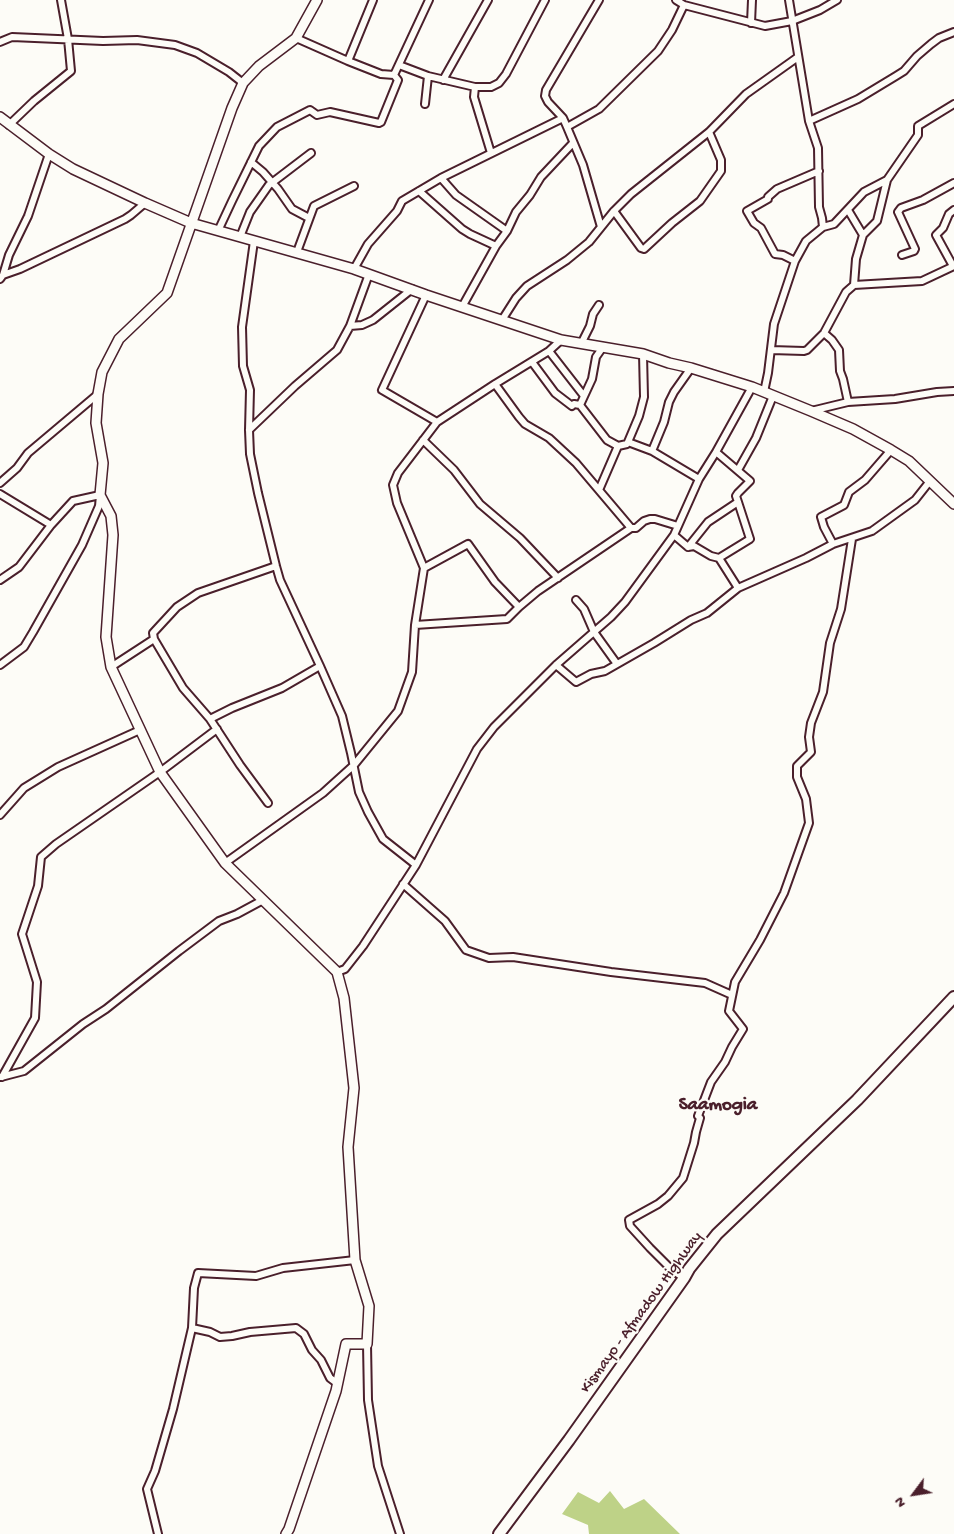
<!DOCTYPE html>
<html>
<head>
<meta charset="utf-8">
<style>
  body { margin:0 }
  #map { position:relative; width:954px; height:1534px; overflow:hidden; background:#fdfcf7; font-family:"Gochi Hand",sans-serif }
  canvas { display:block }
  .north { position:absolute; left:889px; top:1469px; width:50px; height:50px; -webkit-text-stroke:4px #fdfcf7; paint-order:stroke; rotate:239deg; font-size:14px; font-weight:700; line-height:20px; text-align:center; color:#4a1f2b }
  .north::after { content:''; display:block; margin:auto; width:18px; height:22px; background:#4a1f2b; clip-path:polygon(50% 0,100% 100%,50% 72%,0 100%) }
</style>
</head>
<body>
<div id="map">
<canvas width="954" height="1534"></canvas>
<div class="north">N</div>
</div>
<script>
const c = document.querySelector('canvas').getContext('2d');
c.lineJoin = 'round';
function paint(path, color) {
  c.fillStyle = color;
  c.fill(path, 'evenodd');
}
function poly(rows) {
  const path = new Path2D();
  for (const r of rows) {
    path.moveTo(r[0], r[1]);
    for (let i = 2; i < r.length; i += 2) path.lineTo(r[i], r[i + 1]);
  }
  return path;
}
function trace(path, color, width, dash) {
  c.strokeStyle = color;
  c.lineWidth = width;
  c.lineCap = dash ? 'butt' : 'round';
  c.setLineDash(dash || []);
  c.stroke(path);
}
function label(font, color, halo, rows, align = 'center') {
  c.font = font + ' "Gochi Hand",sans-serif';
  c.lineWidth = 4.5;
  c.setLineDash([]);
  c.textBaseline = 'middle';
  c.strokeStyle = halo;
  c.fillStyle = color;
  for (const [text, x, y, turn = 0] of rows) {
    c.save();
    c.translate(x, y);
    c.rotate((+turn || 0) * Math.PI / 180);
    c.textAlign = isNaN(turn) ? turn : align;
    if (halo) c.strokeText(text, 0, 0);
    c.fillText(text, 0, 0);
    c.restore();
  }
}
paint(poly([
  [610,1491,624,1509,644,1499,680,1534,589,1534,588,1525,562,1514,578,1492,599,1503]
]), '#bed287');
const street = poly([
  [599,0,546,90,545,96,548,102,563,118,567,127,583,165,601,227],
  [676,0,684,5,765,26,792,21,820,10,837,0],
  [789,0,809,121,818,148,819,207,822,218,823,227],
  [751,23,752,0],
  [296,38,348,61,381,74,394,75],
  [0,42,12,37,103,41,137,40,175,45,197,53,229,72,243,83],
  [348,61,373,0],
  [399,65,428,76,475,87,491,87,499,83,506,74,545,0],
  [443,80,488,0],
  [475,87,474,97,491,153],
  [425,104,428,76],
  [809,121,858,99,896,76,904,71,917,56,931,44,939,38,954,32],
  [9,125,34,101,71,71,68,39,61,0],
  [567,127,599,109,658,51,672,30,684,5],
  [251,162,263,172,278,189,292,209,309,218],
  [441,178,456,195,507,231],
  [419,191,462,229,470,234,496,246],
  [848,210,863,235,856,259,854,285],
  [614,211,641,248,644,249,672,223,700,201,721,171,721,160,709,132],
  [218,231,232,201,259,146,277,127,310,110,317,115,330,112,379,123,381,122,398,80,394,75,429,0],
  [863,235,877,221,887,180],
  [240,237,250,212,269,185,311,153],
  [254,241,242,327,243,366,250,390,249,430,250,454,258,493,276,566,280,580,320,666,342,716,351,753,359,792,368,812,383,839,416,865],
  [297,252,314,206,354,186],
  [902,255,914,251,915,249,898,212,901,208,923,200,954,183],
  [795,261,783,255,775,254,761,228,754,223,747,211,768,199,768,197,777,189,819,171],
  [953,266,936,235,943,228,949,214,954,210],
  [354,269,368,244,397,211,402,201,441,178,563,118],
  [3,275,9,255,28,216,49,154],
  [0,279,3,275,20,269,125,219,131,215,145,203],
  [426,295,382,390,437,422],
  [462,307,496,246,507,231,516,212,530,195,541,177,573,143],
  [502,320,516,298,527,286,567,260,589,242,614,211,631,194,709,132,746,94,798,57],
  [350,326,369,274],
  [824,333,832,340,839,350,840,371,843,379,848,402],
  [581,344,590,326,593,314,599,305],
  [771,350,804,351,807,350,824,333,846,292,854,285,922,281,954,266],
  [549,351,584,396],
  [532,362,555,393,572,406,574,404,580,405,607,440,618,446],
  [495,384,519,417,525,424,549,438,576,463,631,528],
  [764,392,768,373,774,324,795,261,806,241,823,227,834,224,864,192,887,180,918,135,918,126,954,104],
  [580,405,592,379,596,357,603,347],
  [811,411,848,402,895,399,937,392,954,391],
  [249,430,295,386,337,350,350,326,362,325,373,320,412,289],
  [423,440,454,470,480,504,520,538,558,578],
  [628,442,639,416,644,397,643,354],
  [652,451,664,422,669,402,674,392,691,368],
  [738,470,756,438,773,396],
  [0,483,17,468,28,453,98,394],
  [599,490,618,446,627,444,628,442,652,451,699,479],
  [0,494,51,525],
  [674,535,688,547,708,522,738,502,736,496,738,493,750,481,716,452],
  [833,544,824,527,821,517,844,505,849,492,865,480,891,450],
  [688,547,694,546,711,556,719,558,738,588],
  [719,558,750,539,738,502],
  [424,568,468,544,495,582,519,607],
  [0,580,19,567,51,525,73,501,100,495,99,506,82,545,33,632,24,647,0,665],
  [576,600,584,609,594,632,617,664],
  [415,625,507,619,519,607,538,591,631,528,636,528,644,521,650,519,655,519,678,526],
  [556,665,576,682,591,674,605,671,654,643,691,620,707,613,738,588,806,558,833,544,872,531,915,500,930,481],
  [111,667,154,639],
  [210,719,232,708,282,688,320,666],
  [268,803,240,765,210,719,183,688,154,639,153,633,177,607,198,593,276,566],
  [0,815,24,788,58,767,140,730],
  [225,863,323,793,354,765,398,711,412,672,415,625,424,568,397,503,393,485,398,473,437,422,495,384,549,351,561,340],
  [403,884,445,921,466,950,489,958,513,957,611,972,705,983,732,995],
  [337,972,345,969,363,946,416,865,477,749,494,727,556,665,611,617,625,602,674,535,699,479,716,452,752,387],
  [1,1077,24,1071,83,1024,106,1009,179,951,219,921,237,914,263,900],
  [2,1077,35,1018,37,982,22,934,38,886,41,857,56,844,160,772,217,729],
  [684,1278,672,1270,650,1248,630,1226,629,1220,658,1204,668,1196,683,1178,694,1143,696,1132,700,1118,698,1116,711,1082,725,1062,732,1047,743,1029,729,1011,735,982,760,940,784,893,809,823,806,799,797,777,797,766,811,752,809,737,811,723,823,692,830,643,841,609,852,539],
  [192,1328,210,1332,220,1337,232,1336,250,1332,296,1328,304,1334,312,1350,321,1360,330,1378,338,1384],
  [367,1344,368,1400,378,1466,400,1534],
  [158,1534,147,1489,155,1471,173,1409,192,1328,194,1288,198,1273,256,1276,283,1268,355,1260]
]);
const secondary = poly([
  [0,117,49,154,73,169,145,203,191,223,354,269,426,295,561,340,643,354,669,363,691,368,752,387,811,411,853,429,891,450,909,461,954,504],
  [286,1534,289,1529,336,1391,346,1344,367,1344,369,1306,355,1260,348,1147,354,1088,344,998,337,972,225,863,160,772,111,667,106,637,113,535,111,516,100,495,103,463,96,423,98,394,102,372,119,339,167,293,232,108,243,83,259,66,296,38,317,0]
]);
const primary = poly([
  [499,1534,569,1440,684,1278,689,1269,717,1234,857,1100,954,997]
]);
trace(street, '#4a1f2b', 10);
trace(secondary, '#4a1f2b', 12);
trace(primary, '#4a1f2b', 14);
trace(street, '#fdfcf7', 6);
trace(secondary, '#fdfcf7', 9);
trace(primary, '#fdfcf7', 10);
label('16px', '#4a1f2b', '#fdfcf7', [
  ["Kismayo - Afmadow Highway",642,1313,-54]
]);
label('bold 19px', '#4a1f2b', '#fdfcf7', [
  ["Saamogia",718,1106]
]);
</script>
</body>
</html>
